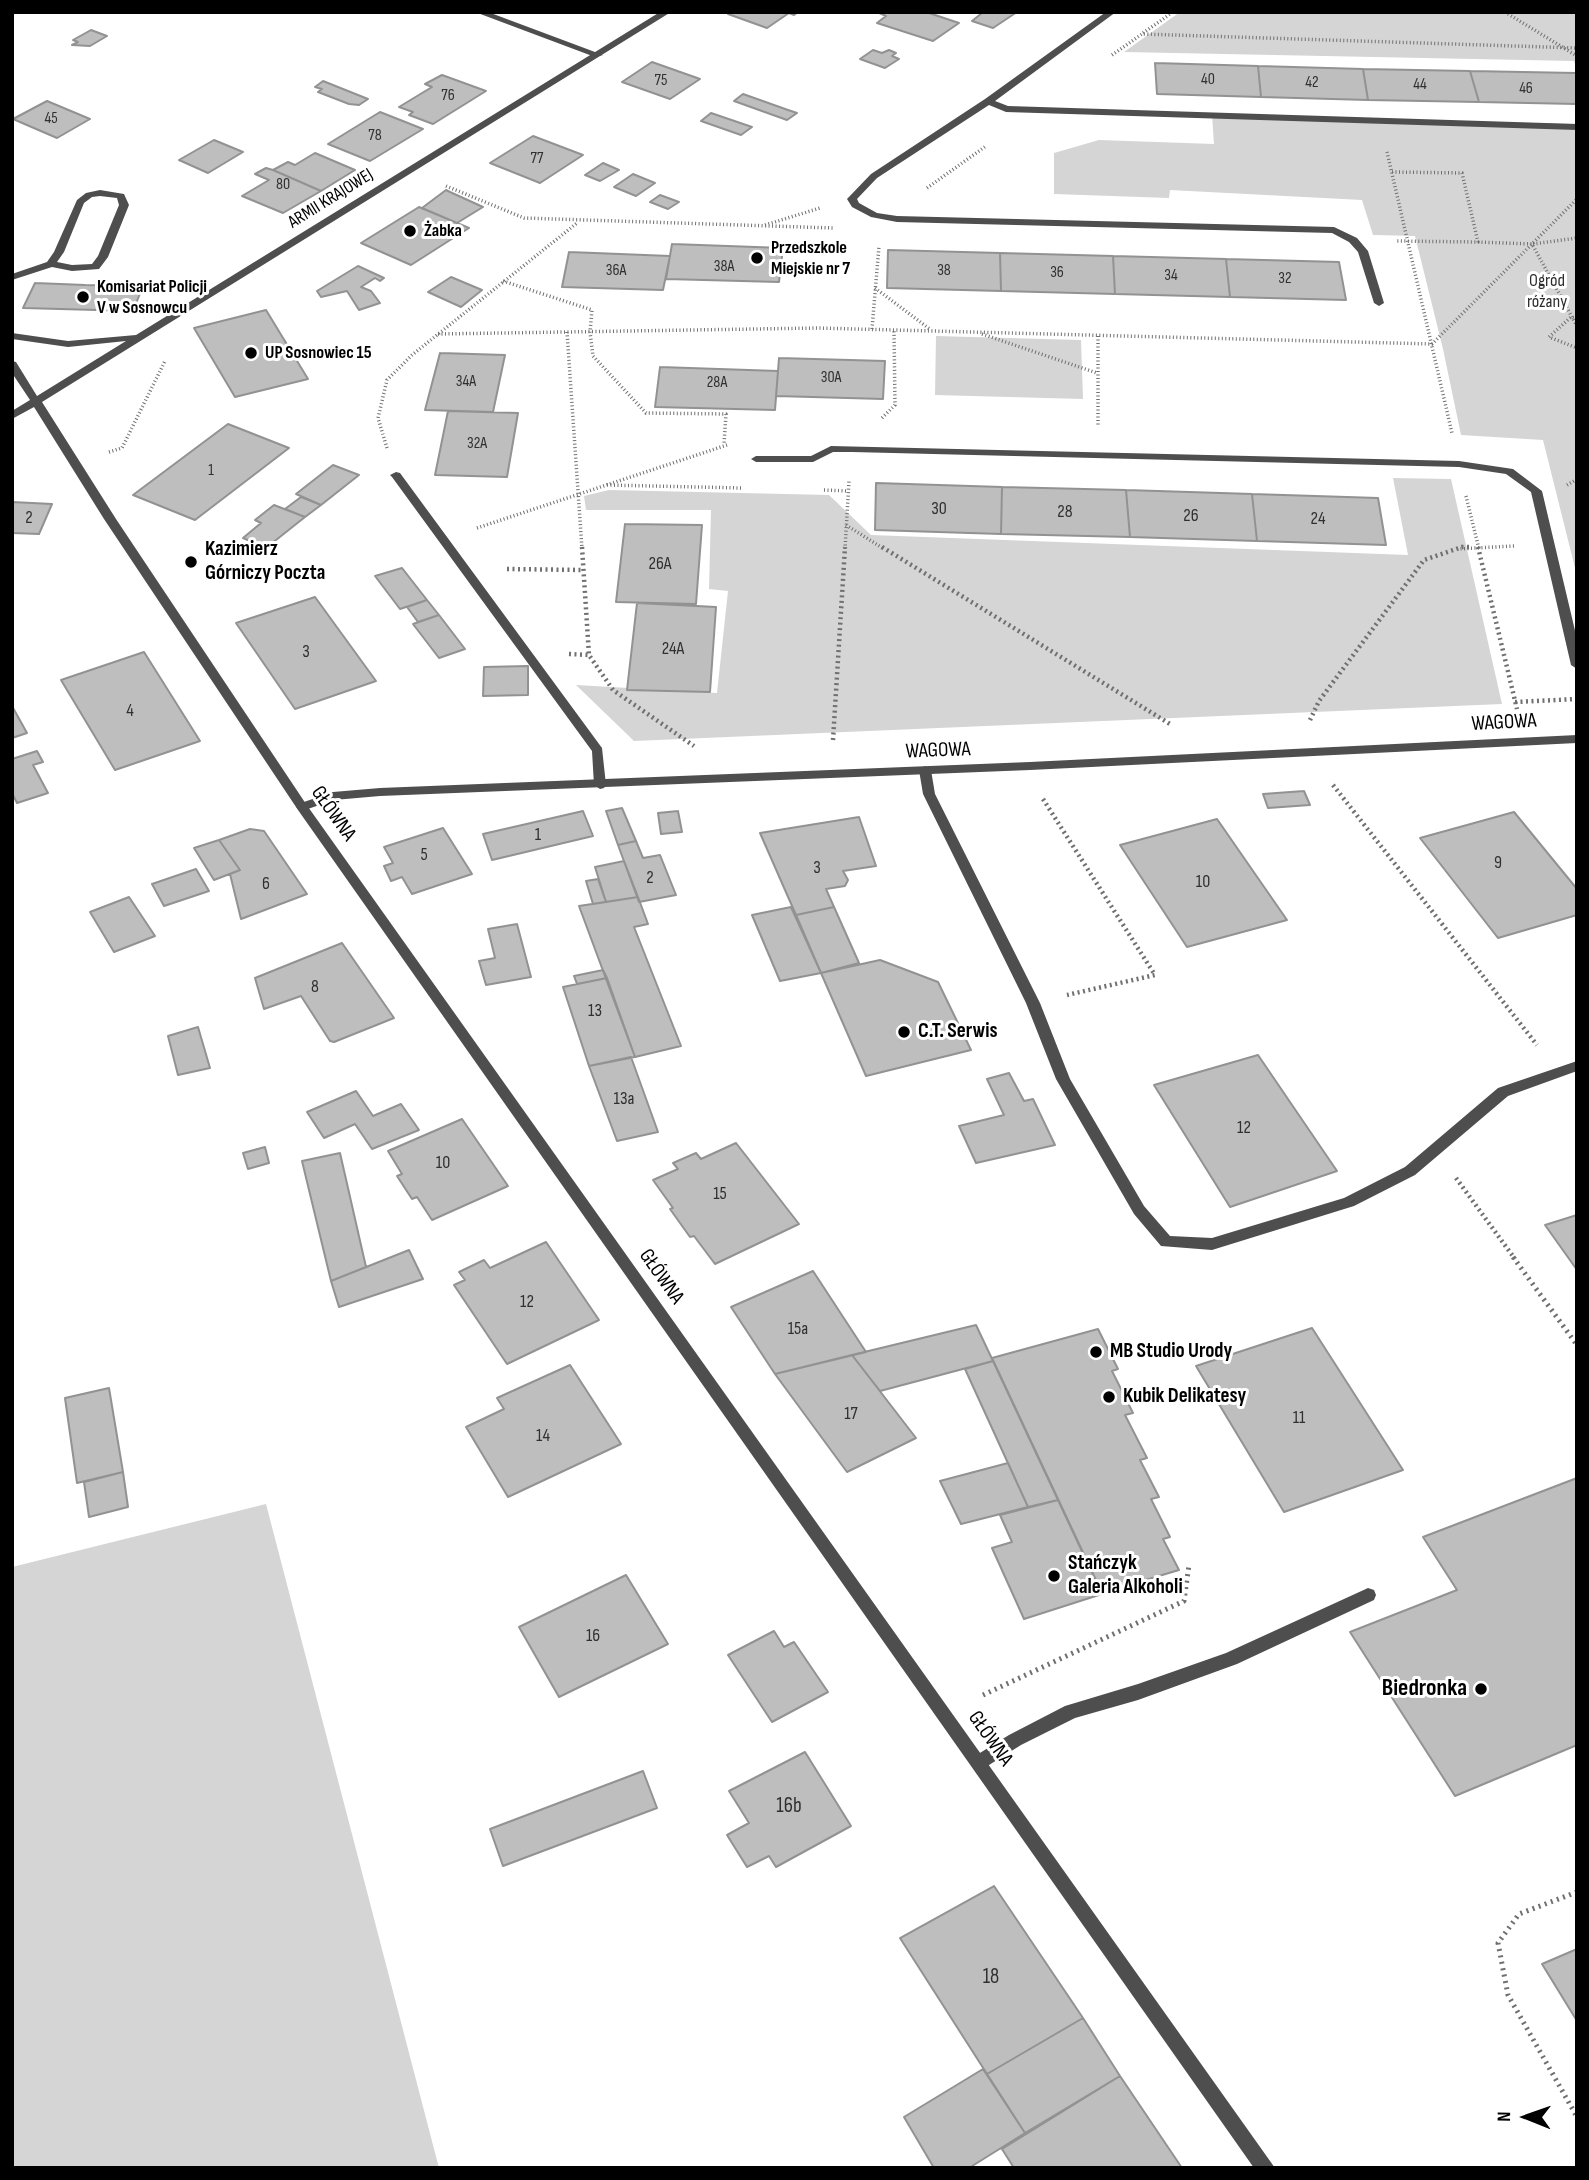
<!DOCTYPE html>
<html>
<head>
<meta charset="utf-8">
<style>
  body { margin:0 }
  #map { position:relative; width:1589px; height:2180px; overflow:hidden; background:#fff; font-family:"Sofia Sans Condensed",sans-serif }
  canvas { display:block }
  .frame { position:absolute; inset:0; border:14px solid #000; pointer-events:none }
  .north { position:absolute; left:1491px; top:2082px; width:70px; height:70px; -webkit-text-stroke:5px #fff; paint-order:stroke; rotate:271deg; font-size:19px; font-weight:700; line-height:28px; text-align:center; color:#000 }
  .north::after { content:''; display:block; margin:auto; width:24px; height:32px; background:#000; clip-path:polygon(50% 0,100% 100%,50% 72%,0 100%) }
</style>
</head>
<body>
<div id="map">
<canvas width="1589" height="2180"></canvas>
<div class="frame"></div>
<div class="north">N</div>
</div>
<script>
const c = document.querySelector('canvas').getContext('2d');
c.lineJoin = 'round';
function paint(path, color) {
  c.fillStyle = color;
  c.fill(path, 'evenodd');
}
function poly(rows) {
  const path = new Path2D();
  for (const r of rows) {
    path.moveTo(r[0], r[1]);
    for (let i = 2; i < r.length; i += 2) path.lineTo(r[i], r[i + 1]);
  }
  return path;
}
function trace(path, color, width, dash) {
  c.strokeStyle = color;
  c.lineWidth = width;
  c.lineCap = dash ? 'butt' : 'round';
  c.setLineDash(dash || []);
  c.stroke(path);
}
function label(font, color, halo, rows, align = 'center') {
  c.font = font + ' "Sofia Sans Condensed",sans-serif';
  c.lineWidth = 6;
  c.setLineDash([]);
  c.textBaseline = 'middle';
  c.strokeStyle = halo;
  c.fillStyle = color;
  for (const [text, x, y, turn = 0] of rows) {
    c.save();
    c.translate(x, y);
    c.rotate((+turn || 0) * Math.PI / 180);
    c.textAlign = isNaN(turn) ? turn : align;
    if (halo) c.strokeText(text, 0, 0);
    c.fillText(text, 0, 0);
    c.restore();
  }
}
paint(poly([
  [1180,12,1577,12,1577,70,1574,61,1124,52],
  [1212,115,1577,124,1577,576,1543,440,1461,435,1443,349,1415,236,1373,235,1362,200,1170,190,1169,198,1054,194,1054,153,1099,140,1214,144],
  [936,336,1081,340,1083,399,935,395],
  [1393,478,1451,479,1502,704,634,741,576,685,717,693,728,591,709,589,711,510,586,510,584,496,609,490,829,495,871,535,1408,555],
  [266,1504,439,2168,12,2168,12,1567]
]), '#d5d5d5');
const building = poly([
  [731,12,798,12,794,15,789,13,767,28,728,14,731,12],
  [877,12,926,12,959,23,933,41,877,23,886,16,877,12],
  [979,12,1017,12,993,28,972,21,982,13,979,12],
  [91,30,107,36,90,46,72,45,78,42,73,40,91,30],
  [873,50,882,53,889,50,896,53,892,56,899,59,885,68,860,59,873,50],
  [652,62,700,79,670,99,622,82,652,62],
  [1155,63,1258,66,1261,97,1157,94,1155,63],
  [1258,66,1363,69,1368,100,1261,97,1258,66],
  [1363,69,1470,71,1479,102,1368,100,1363,69],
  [1470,71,1576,73,1577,104,1479,102,1470,71],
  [442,75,486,91,433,124,409,115,413,112,399,107,432,87,425,84,442,75],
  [323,81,368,99,359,105,349,104,318,92,322,89,315,87,323,81],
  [743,94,788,110,797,113,787,120,734,101,743,94],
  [47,101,90,119,57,138,13,119,47,101],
  [380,112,423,129,370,161,328,144,380,112],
  [711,113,752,127,741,135,701,121,711,113],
  [533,136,583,155,540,183,490,163,533,136],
  [214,140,243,152,208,173,179,160,214,140],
  [315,153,355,170,321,191,273,170,288,162,295,165,315,153],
  [603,163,619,170,600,181,585,175,603,163],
  [266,168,273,170,321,191,283,213,242,196,269,180,255,174,266,168],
  [633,174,655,183,636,196,614,187,633,174],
  [446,190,450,192,483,207,457,223,422,208,446,190],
  [660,195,679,202,668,209,650,202,660,195],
  [419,207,469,228,411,265,361,243,419,207],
  [672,244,783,248,779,282,666,279,672,244],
  [888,250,1000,253,1001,291,887,288,888,250],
  [569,252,670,256,663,290,562,287,569,252],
  [1000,253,1113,256,1115,294,1001,291,1000,253],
  [1113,256,1226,259,1230,297,1115,294,1113,256],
  [1226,259,1339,262,1346,300,1230,297,1226,259],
  [358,266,384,278,380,281,375,278,361,287,371,291,380,303,359,310,347,291,321,297,317,291,358,266],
  [451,277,482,290,461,307,428,292,451,277],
  [35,283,85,285,143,286,133,311,23,308,35,283],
  [266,310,308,379,235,397,194,328,266,310],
  [440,353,505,355,493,412,425,410,440,353],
  [779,358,885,361,883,399,776,396,779,358],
  [660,367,778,371,775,410,655,407,660,367],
  [448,411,518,413,507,477,435,475,448,411],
  [228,424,289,448,195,520,133,495,228,424],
  [333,465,359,475,321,505,296,494,333,465],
  [876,483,1002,487,1001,534,875,530,876,483],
  [1002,487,1126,490,1130,537,1001,534,1002,487],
  [1126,490,1252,494,1257,541,1130,537,1126,490],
  [1252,494,1378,498,1386,545,1257,541,1252,494],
  [301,497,321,505,305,517,285,509,301,497],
  [12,502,52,504,39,534,12,533,12,502],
  [274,505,305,517,266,548,243,538,261,523,255,520,274,505],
  [625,524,702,525,696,604,616,602,625,524],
  [402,568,427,600,400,609,375,576,402,568],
  [315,597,376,681,295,709,236,623,315,597],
  [427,600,439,615,418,622,407,607,427,600],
  [637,603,716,607,710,692,627,690,637,603],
  [439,615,465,649,439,658,413,624,439,615],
  [144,652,200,741,115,770,61,680,144,652],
  [528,666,528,695,483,696,484,667,528,666],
  [12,706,27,733,12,738,12,706],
  [37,751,43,762,33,765,48,793,17,803,12,793,12,759,37,751],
  [1304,791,1310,805,1268,808,1263,794,1304,791],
  [622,808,636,841,618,845,606,811,622,808],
  [583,811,593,836,492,860,483,834,583,811],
  [678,811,682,832,661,834,658,813,678,811],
  [1514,812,1577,889,1577,915,1498,938,1420,838,1514,812],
  [859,817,876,866,843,871,848,880,845,886,826,889,834,907,796,915,760,833,859,817],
  [1217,819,1287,920,1187,947,1120,845,1217,819],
  [443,828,472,874,412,894,402,877,391,881,384,866,393,863,384,847,443,828],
  [250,829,264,831,307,894,241,919,230,874,240,870,219,840,250,829],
  [219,840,240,870,214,880,194,848,219,840],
  [636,841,643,858,660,855,676,895,639,902,618,845,636,841],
  [624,861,638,897,606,902,595,867,624,861],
  [196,869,209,891,164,906,152,884,196,869],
  [598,879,606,902,593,904,586,881,598,879],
  [129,897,155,936,114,952,90,912,129,897],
  [638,897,648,924,634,927,681,1046,635,1057,579,906,638,897],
  [791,907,821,973,780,981,752,915,791,907],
  [834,907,859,963,821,973,796,915,834,907],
  [517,924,531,977,486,985,479,961,495,958,488,929,517,924],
  [342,943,394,1018,334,1042,330,1041,301,996,264,1009,255,978,342,943],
  [880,960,938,982,971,1050,866,1076,821,973,880,960],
  [603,970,607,978,577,984,574,976,603,970],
  [607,978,635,1057,589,1066,563,987,607,978],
  [198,1027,210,1068,178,1075,168,1036,198,1027],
  [1258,1055,1337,1171,1230,1207,1154,1085,1258,1055],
  [631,1057,658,1132,617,1141,589,1066,631,1057],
  [1009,1073,1024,1101,1033,1099,1055,1145,976,1163,959,1126,1004,1115,987,1079,1009,1073],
  [356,1091,373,1116,401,1104,419,1130,372,1149,355,1124,324,1138,307,1112,356,1091],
  [462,1119,508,1186,432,1220,417,1197,412,1199,397,1176,402,1174,388,1151,462,1119],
  [736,1143,799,1224,715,1264,694,1236,690,1237,670,1209,673,1208,653,1180,678,1169,673,1163,696,1153,701,1159,736,1143],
  [265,1147,269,1163,248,1169,243,1153,265,1147],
  [340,1153,366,1267,331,1281,302,1161,340,1153],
  [1577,1215,1577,1270,1545,1225,1577,1215],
  [546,1242,599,1320,507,1364,454,1285,465,1280,459,1272,484,1260,490,1268,546,1242],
  [409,1250,423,1279,339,1307,331,1281,409,1250],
  [813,1271,866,1352,775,1374,731,1307,813,1271],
  [976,1325,993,1361,880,1391,852,1355,976,1325],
  [1312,1328,1403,1470,1284,1512,1196,1366,1312,1328],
  [1098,1329,1118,1369,1112,1371,1133,1413,1125,1415,1147,1458,1140,1460,1159,1497,1151,1499,1170,1537,1163,1539,1179,1570,1102,1593,992,1358,1098,1329],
  [852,1355,916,1438,847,1472,775,1374,852,1355],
  [993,1361,1058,1500,1028,1507,965,1369,993,1361],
  [570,1365,621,1444,508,1497,466,1427,504,1409,497,1398,570,1365],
  [109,1388,123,1472,77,1483,65,1398,109,1388],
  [1008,1463,1028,1507,961,1524,940,1481,1008,1463],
  [123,1472,128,1507,89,1517,84,1482,123,1472],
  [1577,1478,1577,1745,1455,1796,1350,1632,1457,1590,1423,1537,1577,1478],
  [1058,1500,1102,1594,1024,1619,992,1548,1012,1542,1000,1515,1058,1500],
  [626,1575,668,1644,559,1697,519,1627,626,1575],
  [774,1631,784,1647,794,1642,828,1692,772,1722,728,1655,774,1631],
  [805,1752,851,1826,776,1867,769,1856,747,1867,727,1835,749,1823,729,1791,805,1752],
  [643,1771,657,1808,503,1866,490,1829,643,1771],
  [994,1886,1083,2018,987,2074,900,1938,994,1886],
  [1577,1949,1577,2021,1542,1964,1577,1949],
  [1083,2018,1120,2076,1025,2133,987,2074,1083,2018],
  [983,2069,1025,2133,969,2168,934,2168,904,2117,983,2069],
  [1120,2076,1182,2168,1014,2168,1002,2149,1120,2076]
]);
paint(building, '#bebebe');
trace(building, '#929292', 2);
trace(poly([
  [1505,12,1577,56],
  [1143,33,1173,12],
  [1112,55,1142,34,1577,48],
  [1387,152,1452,433],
  [1392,172,1462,173,1478,242,1395,241],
  [446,186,524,218,833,228],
  [927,188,986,146],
  [765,225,820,208],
  [1478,242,1532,244,1577,326],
  [1533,244,1577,238],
  [503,281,592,310,590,332,593,356,646,413,726,414,724,444],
  [875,288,931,330],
  [1577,319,1571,317,1549,337,1577,348],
  [872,329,879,246],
  [567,332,582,549],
  [438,334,818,328,1432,344,1577,199],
  [982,334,1097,373],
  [1098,336,1098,425],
  [882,418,895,405,894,330],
  [387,448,378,418,387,380,412,355,577,223],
  [109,452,122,448,165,361],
  [607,485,742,488],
  [1567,485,1577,479],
  [824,490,848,491],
  [1466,496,1479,549],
  [846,525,884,549],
  [477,528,727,445],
  [845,549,849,481],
  [1457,549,1514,546]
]), '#707070', 3.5, [1, 2.5]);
trace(poly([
  [582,547,589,655,613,690,694,746],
  [882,547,1170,724],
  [1478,547,1517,709],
  [507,569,584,570],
  [569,654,589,655],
  [1515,702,1577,699],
  [1310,720,1319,701,1424,560,1462,547,1472,547],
  [833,740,845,547],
  [1333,785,1537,1045],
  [1043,799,1155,975,1067,995],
  [1456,1178,1515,1259]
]), '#707070', 4.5, [2, 3.5]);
trace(poly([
  [1513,1257,1577,1345],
  [983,1695,1184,1601,1189,1565],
  [1577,1892,1519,1914,1498,1943,1508,1995,1577,2117]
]), '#707070', 5, [2, 4.5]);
paint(poly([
  [475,12,488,12,603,55,595,57,475,12],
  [1106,12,1116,12,995,101,1008,106,1577,124,1577,130,1006,112,989,105,877,178,857,199,859,203,877,213,897,216,1334,227,1357,238,1368,251,1384,303,1379,306,1374,303,1358,252,1349,242,1332,233,897,222,871,217,852,207,847,199,871,174,985,99,1106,12],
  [100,190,124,194,129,205,108,257,99,269,72,271,52,267,12,280,12,274,47,262,54,252,77,200,86,193,100,190],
  [100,196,117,198,119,205,98,256,92,264,72,265,57,262,64,252,84,203,92,197,100,196],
  [831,446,1459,461,1513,469,1542,491,1577,639,1577,669,1571,665,1531,492,1506,474,1459,467,852,452,833,452,813,462,756,462,751,459,756,456,811,456,831,446],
  [396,472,400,473,602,748,606,785,604,788,600,789,594,785,592,751,392,477,390,475,396,472],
  [925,766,931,770,935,794,1040,1003,1070,1079,1144,1206,1170,1236,1212,1238,1344,1198,1405,1167,1498,1088,1577,1061,1577,1071,1508,1096,1415,1175,1354,1206,1212,1250,1161,1246,1134,1214,1056,1079,1026,1003,923,794,919,770,925,766],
  [1368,1588,1374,1590,1376,1595,1374,1600,1237,1664,1138,1700,1075,1718,1021,1745,981,1770,975,1768,972,1762,975,1756,1009,1735,1065,1706,1138,1684,1226,1653,1368,1588]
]), '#4e4e4e');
paint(poly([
  [1577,735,1577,743,1030,770,380,796,334,800,302,811,296,807,298,804,333,792,380,788,1030,762,1577,735]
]), '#4e4e4e');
paint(poly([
  [660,12,671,12,42,402,116,519,306,804,1275,2168,1254,2168,298,810,104,519,34,407,12,419,12,411,30,400,12,373,12,361,16,362,37,396,126,341,68,347,12,339,12,333,68,341,136,335,660,12]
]), '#4e4e4e');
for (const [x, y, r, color] of [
  [410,231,7,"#000"],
  [757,258,7,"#000"],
  [83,297,7,"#000"],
  [251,353,7,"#000"],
  [191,562,7,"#000"],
  [904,1032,7,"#000"],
  [1096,1352,7,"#000"],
  [1109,1397,7,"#000"],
  [1054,1576,7,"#000"],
  [1481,1689,7,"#000"]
]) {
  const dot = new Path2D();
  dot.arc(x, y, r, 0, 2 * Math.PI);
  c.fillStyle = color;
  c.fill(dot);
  trace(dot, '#fff', 2.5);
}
label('16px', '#303030', null, [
  ["40",1208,80],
  ["75",661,81],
  ["42",1312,83],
  ["44",1420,85],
  ["46",1526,89],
  ["76",448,96],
  ["45",51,119],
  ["78",375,136],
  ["77",537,159],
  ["80",283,185],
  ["38A",724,267],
  ["36A",616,271],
  ["38",944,271],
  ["36",1057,273],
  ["34",1171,276],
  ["32",1285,279],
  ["30A",831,378],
  ["34A",466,382],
  ["28A",717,383],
  ["32A",477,444],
  ["1",211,471]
]);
label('18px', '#000', '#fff', [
  ["ARMII KRAJOWEJ",331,199,-32]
]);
label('bold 18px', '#000', '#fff', [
  ["Żabka",424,231],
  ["Przedszkole",771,248],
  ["Miejskie nr 7",771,269],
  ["Komisariat Policji",97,287],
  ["V w Sosnowcu",97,308],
  ["UP Sosnowiec 15",265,353]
], 'left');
label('18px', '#2c2c2c', '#fff', [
  ["Ogród",1547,281],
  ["różany",1547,302]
]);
label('18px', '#303030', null, [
  ["30",939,509],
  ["28",1065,512],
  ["26",1191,516],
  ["2",29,518],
  ["24",1318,519],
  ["26A",660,564],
  ["24A",673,649],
  ["3",306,652],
  ["4",130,711],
  ["1",538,835],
  ["5",424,855],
  ["9",1498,863],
  ["3",817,868],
  ["2",650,878],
  ["10",1203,882],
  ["6",266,884],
  ["8",315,987],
  ["13",595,1011],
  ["13a",624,1099],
  ["12",1244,1128],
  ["10",443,1163],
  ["15",720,1194],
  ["12",527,1302],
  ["15a",798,1329],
  ["17",851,1414],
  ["11",1299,1418],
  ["14",543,1436],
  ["16",593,1636]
]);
label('bold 21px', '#000', '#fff', [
  ["Kazimierz",205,550],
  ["Górniczy Poczta",205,574],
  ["C.T. Serwis",918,1032],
  ["MB Studio Urody",1110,1352],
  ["Kubik Delikatesy",1123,1397],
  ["Stańczyk",1068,1564],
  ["Galeria Alkoholi",1068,1588]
], 'left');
label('21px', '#000', '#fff', [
  ["WAGOWA",1504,723,-3],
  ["WAGOWA",938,751,-2],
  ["GŁÓWNA",333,814,55],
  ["GŁÓWNA",661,1277,55],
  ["GŁÓWNA",990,1739,55]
]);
label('21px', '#303030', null, [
  ["16b",789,1807],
  ["18",991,1978]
]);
label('bold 24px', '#000', '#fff', [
  ["Biedronka",1467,1689]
], 'right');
</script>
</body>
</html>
